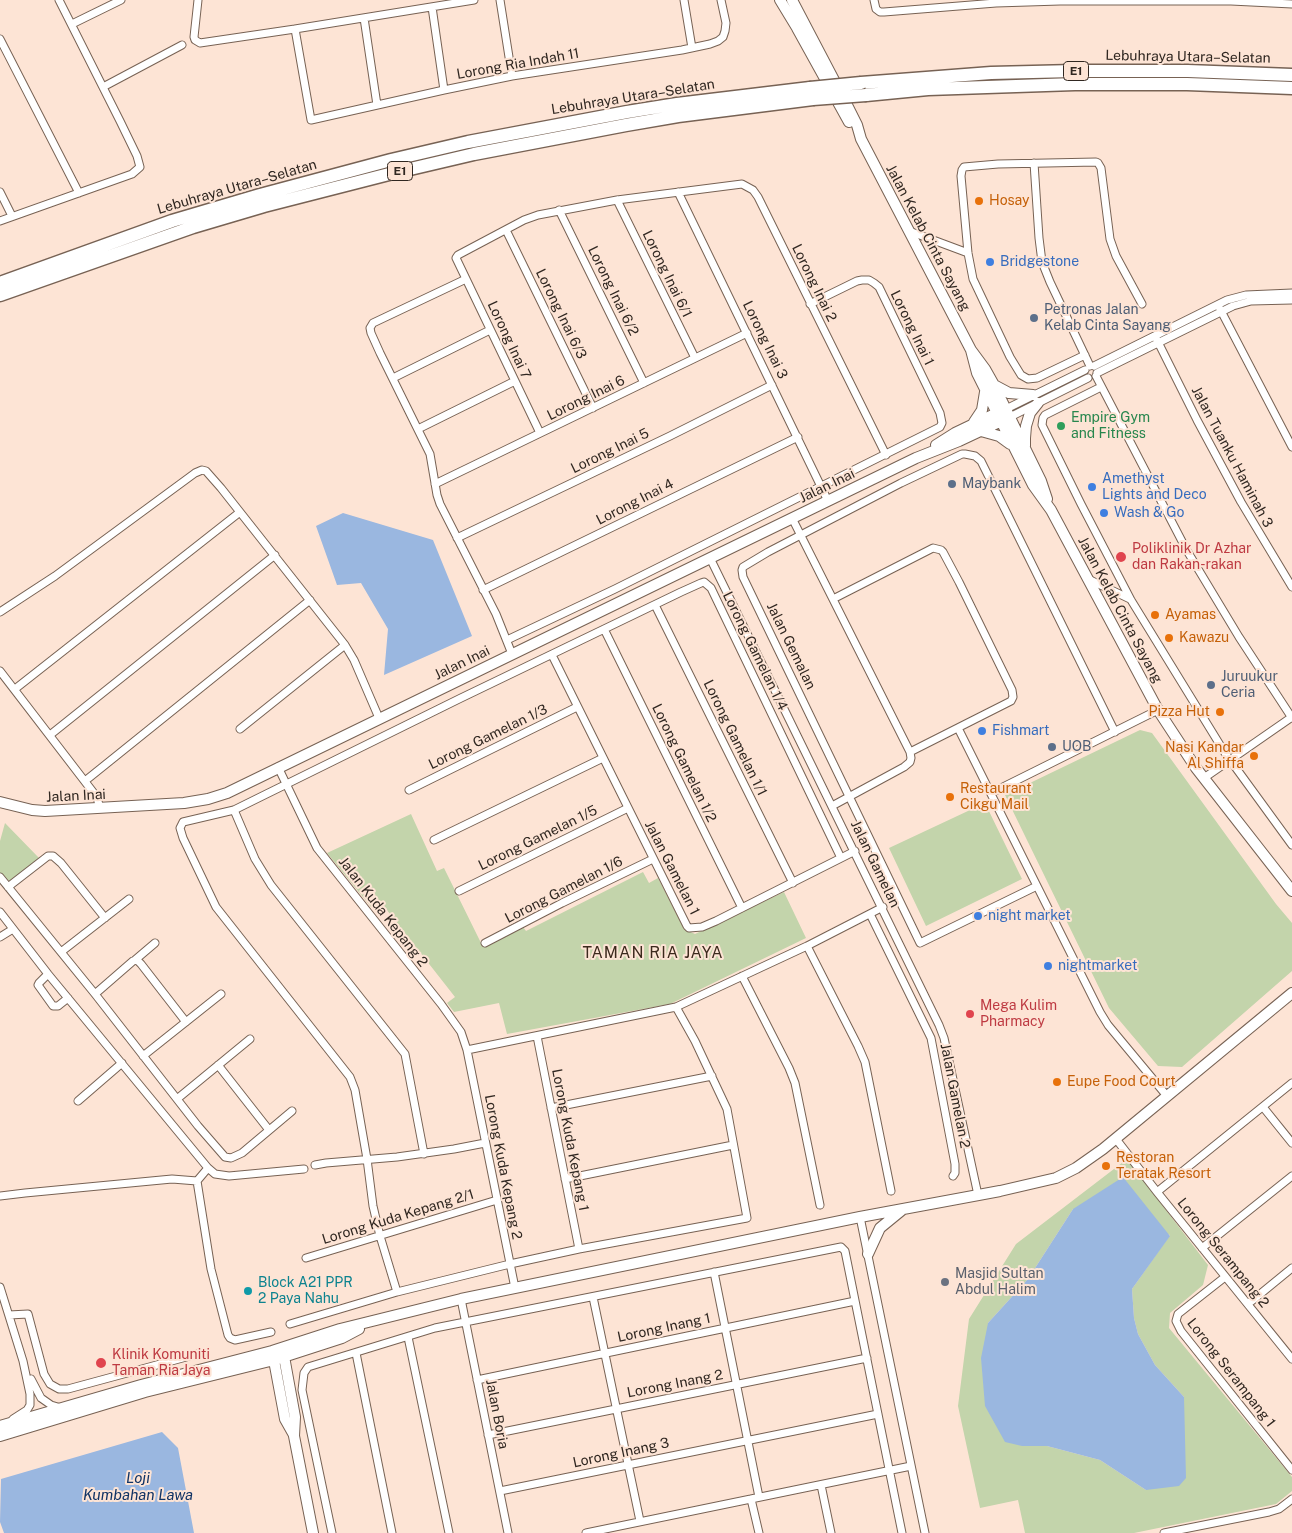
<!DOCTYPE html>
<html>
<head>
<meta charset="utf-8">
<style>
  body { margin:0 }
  canvas { display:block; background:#fde4d5 }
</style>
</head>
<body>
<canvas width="1292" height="1533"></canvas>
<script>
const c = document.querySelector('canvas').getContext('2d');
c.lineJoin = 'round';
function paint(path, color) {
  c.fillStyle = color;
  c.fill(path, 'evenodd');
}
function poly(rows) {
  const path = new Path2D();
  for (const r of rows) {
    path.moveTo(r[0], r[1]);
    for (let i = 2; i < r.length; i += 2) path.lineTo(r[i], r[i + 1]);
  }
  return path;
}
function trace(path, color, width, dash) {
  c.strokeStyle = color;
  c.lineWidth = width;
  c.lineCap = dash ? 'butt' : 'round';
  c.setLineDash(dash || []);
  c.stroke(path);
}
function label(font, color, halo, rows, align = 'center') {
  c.font = font + ' "Public Sans",sans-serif';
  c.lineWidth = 4;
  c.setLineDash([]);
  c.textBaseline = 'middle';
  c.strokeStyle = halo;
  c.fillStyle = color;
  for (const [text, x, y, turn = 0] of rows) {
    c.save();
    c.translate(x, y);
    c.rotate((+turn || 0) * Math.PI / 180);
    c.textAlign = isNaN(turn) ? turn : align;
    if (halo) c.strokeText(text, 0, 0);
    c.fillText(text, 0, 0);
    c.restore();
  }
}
paint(poly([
  [1140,730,1152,733,1276,904,1292,923,1292,971,1182,1067,1158,1066,1109,1008,1005,795],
  [985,803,1022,879,926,926,889,848],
  [411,814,437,871,444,868,483,947,523,927,526,931,643,872,649,883,658,878,684,929,695,934,784,892,806,938,670,1004,507,1034,499,1003,454,1012,447,1003,455,997,379,900,371,907,327,853],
  [5,823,39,858,11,881,6,880,0,873,0,841],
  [1127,1159,1208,1265,1203,1285,1170,1313,1169,1328,1292,1477,1292,1491,1276,1504,1134,1533,1025,1533,1018,1500,980,1508,958,1406,969,1319,1016,1244],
  [1073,1209,1170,1235,1132,1289,1134,1318,1138,1334,1155,1365,1184,1397,1146,1490,1100,1460,1047,1446,1022,1446,988,1323,1028,1279]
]), '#c3d4ab');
paint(poly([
  [343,513,433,540,472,636,384,675,388,629,361,583,337,585,316,526],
  [1123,1177,1170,1236,1132,1289,1134,1318,1138,1334,1155,1365,1184,1397,1186,1478,1179,1486,1146,1490,1100,1460,1047,1446,1022,1446,1005,1442,985,1406,981,1358,988,1323,1028,1279,1073,1209],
  [162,1432,178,1448,194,1533,4,1533,0,1522,1,1479]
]), '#9ab7e0');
const street = poly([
  [198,0,194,37,195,40,200,43,295,29,474,0],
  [500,0,512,76],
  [684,0,692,48],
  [874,0,876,9,880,12,884,12,996,3,1060,1,1231,1,1292,4],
  [432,7,444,90],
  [364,18,377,105],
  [72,24,121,0],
  [295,29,311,120,444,90,512,76,682,50,710,44,718,41,723,37,725,31,726,23,721,0],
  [0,39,79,193],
  [103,87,182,45],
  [1034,163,1039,238,1042,262,1050,282,1090,366],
  [0,192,12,216],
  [678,192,828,501],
  [617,200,695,358],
  [559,210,644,383],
  [0,221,132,174,140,167,137,156,120,121,59,0],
  [506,230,593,408],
  [909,231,968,253],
  [466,279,373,323,370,328,371,333,380,353,430,454,437,495,440,504,496,614,512,654],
  [1219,307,1292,447],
  [1155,336,1197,420,1241,502,1292,587],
  [1085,355,1037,378,1028,379,1021,375,1010,357,973,279,968,253,961,176,962,170,964,167,998,164,1096,162,1098,163,1101,168,1110,239,1116,256,1142,304],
  [1094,366,1227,300,1246,295,1292,293],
  [1097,373,1233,306,1251,301,1292,300],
  [1096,376,1186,549,1239,637,1292,718],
  [393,378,490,330],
  [1101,387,1045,415,1043,418,1042,425,1081,504,1131,600,1225,753,1292,845],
  [1006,409,1085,370],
  [1010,417,1088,378],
  [418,429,515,381],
  [540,433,456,258,458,255,524,220,538,215,617,200,742,184,753,190,758,197,886,455],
  [435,484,747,333],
  [792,518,910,752,911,758,910,762,904,767,832,806],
  [457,538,670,436,772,385],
  [710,558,939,1025,944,1038,978,1195],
  [1088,579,1130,599],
  [483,590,798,437],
  [833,599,933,548,941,550,943,552,959,582,1012,690,1013,697,1011,701,910,752],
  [655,605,793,883],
  [0,612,55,576,195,473,202,470,206,471,221,488,345,645,354,660,379,718],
  [604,629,742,908],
  [507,640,615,589,940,427,942,423,940,413,879,287,874,283,869,280,862,280,857,281,810,304],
  [552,655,687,926,689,928,702,927,716,921,855,851],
  [0,671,93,792,97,798,100,808],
  [15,689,240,512],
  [958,728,1100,1012,1108,1025,1167,1096],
  [240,729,345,645],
  [50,735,275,555],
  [278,767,317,848,441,1004,461,1032,467,1050,515,1288],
  [1204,778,1292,717],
  [85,781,310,600],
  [409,790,577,707],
  [991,793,1158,710],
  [234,810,255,859,271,885,405,1054,424,1154],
  [434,840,603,758],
  [0,877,95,994,198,1126,225,1157,231,1158,242,1153,292,1111],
  [1037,886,920,943,743,577,742,570,743,567,768,552,901,483,962,454,965,454,975,456,981,461,1115,732],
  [8,887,48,856,53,856,61,863,105,918],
  [459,891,628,808],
  [0,912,48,974,208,1168,215,1174,229,1176,304,1169],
  [870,914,931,1038,955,1164,955,1173,953,1176],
  [0,937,13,929],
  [485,943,562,903,653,859],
  [807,946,858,1046,865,1062,891,1191],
  [61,952,129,899],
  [135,960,155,943],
  [48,974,39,983,38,985,53,1006,58,1006,68,998],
  [742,976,789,1068,795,1083,820,1205],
  [95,994,133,961,137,960,141,964,186,1022],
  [537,1036,579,1249],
  [467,1050,676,1007,807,946,883,907],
  [143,1056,221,994],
  [218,1065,269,1130],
  [177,1099,250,1039],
  [78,1101,122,1063],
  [1263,1107,1292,1143],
  [551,1108,712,1076],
  [1116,1139,1157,1192,1292,1359],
  [315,1165,326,1163,397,1157,454,1149,485,1143],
  [208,1168,197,1181,211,1269,228,1335,230,1338,235,1340,271,1332],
  [565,1179,733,1145],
  [1157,1192,1292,1083],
  [0,1196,25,1193,172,1179,197,1181],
  [860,1217,925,1533],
  [1202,1248,1292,1176],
  [306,1258,497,1200],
  [714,1272,759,1497],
  [1225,1277,1178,1314,1176,1321,1181,1331,1292,1470],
  [0,1287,23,1361,30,1394,30,1405,27,1410,13,1419],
  [397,1292,380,1236,373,1206,367,1159,355,1090,350,1077,216,907,183,838,180,828,183,822,234,810,461,698,681,592,701,583,704,582,711,588,841,858],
  [593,1297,640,1521],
  [461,1299,508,1533],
  [1248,1304,1292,1268],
  [9,1315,28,1314,44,1374,50,1384,59,1389,68,1389,201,1353],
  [290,1324,397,1292,510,1264,579,1249,747,1218,727,1109,695,1041,676,1007],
  [408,1337,449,1533],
  [356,1353,392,1533],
  [31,1379,41,1398,51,1405,61,1408],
  [477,1380,855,1301],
  [488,1435,867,1358],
  [821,1485,831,1533],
  [500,1491,878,1414],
  [751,1499,759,1533],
  [332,1533,302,1390,304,1373,308,1367,435,1328,841,1247,845,1251,902,1533],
  [586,1533,911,1466],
  [1164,1533,1269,1512,1279,1509,1292,1499]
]);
const secondary = poly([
  [780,0,797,28,849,122],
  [792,0,846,103,857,125,861,139,909,231,971,350,985,369,994,385,1041,481,1047,499],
  [971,350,977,373,1033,485,1051,510,1158,710,1196,768,1292,891],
  [994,385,1009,393,1033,395],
  [974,422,982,410,985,392],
  [981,431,999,436,1010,444],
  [936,445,955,433,1001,411],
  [1025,446,1025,438,1026,426,1030,413,1038,403],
  [0,802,32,810,45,811,184,803,208,799,227,793,916,458,959,441,1010,417],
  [868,1254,880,1228,902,1210],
  [283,1351,295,1417,294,1436,313,1533],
  [273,1355,285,1419,294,1435],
  [0,1426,141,1385,272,1351,340,1329,461,1299,860,1217,1000,1191,1056,1178,1076,1168,1103,1149,1292,993],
  [0,1436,145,1392,274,1360,342,1338,359,1329]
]);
const highway = poly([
  [861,83,991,73,1074,71,1188,71,1292,75],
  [866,95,928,89,1075,84,1187,84,1292,88],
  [0,283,172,221,260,195,391,160,468,142,627,112,677,104,810,88],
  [0,295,193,227,264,206,393,173,474,154,626,125,678,116,813,99]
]);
trace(street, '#776254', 9);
trace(secondary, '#776254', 12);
trace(highway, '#776254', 15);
trace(street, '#fff', 7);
trace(secondary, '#fff', 10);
trace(highway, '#fff', 12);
const highwayBridge = poly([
  [810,88,861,83],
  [813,99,866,95]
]);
trace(highwayBridge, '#776254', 15, []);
trace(highwayBridge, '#fff', 12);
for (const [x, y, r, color] of [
  [979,201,5,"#e8710a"],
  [990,262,5,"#3f7fe0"],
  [1034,318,5,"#5c6f8a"],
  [1061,426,5,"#2e9e5b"],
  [952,484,5,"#5c6f8a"],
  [1092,487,5,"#3f7fe0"],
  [1104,513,5,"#3f7fe0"],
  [1121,557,6,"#e0444e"],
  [1155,615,5,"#e8710a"],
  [1169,638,5,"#e8710a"],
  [1211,685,5,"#5c6f8a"],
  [1220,712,5,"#e8710a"],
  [982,731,5,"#3f7fe0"],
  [1052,747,5,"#5c6f8a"],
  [1254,756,5,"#e8710a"],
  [950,797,5,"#e8710a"],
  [978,916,5,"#3f7fe0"],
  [1048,966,5,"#3f7fe0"],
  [970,1014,5,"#e0444e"],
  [1057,1082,5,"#e8710a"],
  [1106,1166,5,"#e8710a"],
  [945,1282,5,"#6b7280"],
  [248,1291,5,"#0f9aa8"],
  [101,1363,6,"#e0444e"]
]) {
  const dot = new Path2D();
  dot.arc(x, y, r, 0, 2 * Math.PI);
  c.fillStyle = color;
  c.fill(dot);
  trace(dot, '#fde4d5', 2);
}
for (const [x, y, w] of [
  [1076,71,25],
  [400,171,25]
]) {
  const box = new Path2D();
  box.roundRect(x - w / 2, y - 9.5, w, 19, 4);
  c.fillStyle = '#fde4d5';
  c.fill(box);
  trace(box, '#302721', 1);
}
label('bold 12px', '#302721', null, [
  ["E1",1076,71],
  ["E1",400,171]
]);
label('14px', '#302721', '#fde4d5', [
  ["Lebuhraya Utara–Selatan",1188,57,1],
  ["Lorong Ria Indah 11",518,64,-10],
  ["Lebuhraya Utara–Selatan",633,97,-9],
  ["Lebuhraya Utara–Selatan",237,187,-16],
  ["Jalan Kelab Cinta Sayang",928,238,62],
  ["Lorong Inai 6/1",667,274,64],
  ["Lorong Inai 2",814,283,64],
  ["Lorong Inai 6/2",613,291,64],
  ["Lorong Inai 6/3",561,314,64],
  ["Lorong Inai 1",912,328,64],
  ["Lorong Inai 7",509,340,65],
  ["Lorong Inai 3",765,340,64],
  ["Lorong Inai 6",586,398,-26],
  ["Lorong Inai 5",610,451,-26],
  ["Jalan Tuanku Haminah 3",1232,457,62],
  ["Jalan Inai",827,486,-26],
  ["Lorong Inai 4",635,502,-27],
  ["Jalan Kelab Cinta Sayang",1120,610,62],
  ["Jalan Gemalan",791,646,64],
  ["Lorong Gamelan 1/4",755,651,64],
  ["Jalan Inai",462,663,-26],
  ["Lorong Gamelan 1/3",488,737,-26],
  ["Lorong Gamelan 1/1",735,738,64],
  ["Lorong Gamelan 1/2",684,763,64],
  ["Jalan Inai",76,796,-3],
  ["Lorong Gamelan 1/5",538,838,-26],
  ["Jalan Gamelan",875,864,64],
  ["Jalan Gamelan 1",672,868,63],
  ["Lorong Gamelan 1/6",564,890,-27],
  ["Jalan Kuda Kepang 2",383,912,52],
  ["Jalan Gamelan 2",955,1096,79],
  ["Lorong Kuda Kepang 1",570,1140,79],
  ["Lorong Kuda Kepang 2",503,1167,79],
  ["Lorong Kuda Kepang 2/1",398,1217,-17],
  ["Lorong Serampang 2",1223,1253,51],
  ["Lorong Inang 1",664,1328,-12],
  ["Lorong Serampang 1",1231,1373,52],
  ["Lorong Inang 2",675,1384,-11],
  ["Jalan Boria",497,1414,79],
  ["Lorong Inang 3",621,1453,-12]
]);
label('14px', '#c56008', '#fde4d5', [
  ["Hosay",989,201],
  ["Ayamas",1165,615],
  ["Kawazu",1179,638],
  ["Pizza Hut",1210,712,"right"],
  ["Nasi Kandar",1244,748,"right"],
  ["Al Shiffa",1244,764,"right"],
  ["Restaurant",960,789],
  ["Cikgu Mail",960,805],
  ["Eupe Food Court",1067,1082],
  ["Restoran",1116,1158],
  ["Teratak Resort",1116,1174]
], 'left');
label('14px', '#366cbe', '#fde4d5', [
  ["Bridgestone",1000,262],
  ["Amethyst",1102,479],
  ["Lights and Deco",1102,495],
  ["Wash & Go",1114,513],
  ["Fishmart",992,731],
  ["night market",988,916],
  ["nightmarket",1058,966]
], 'left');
label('14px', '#4e5e75', '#fde4d5', [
  ["Petronas Jalan",1044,310],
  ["Kelab Cinta Sayang",1044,326],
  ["Maybank",962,484],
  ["Juruukur",1221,677],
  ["Ceria",1221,693],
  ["UOB",1062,747]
], 'left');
label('14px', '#27864d', '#fde4d5', [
  ["Empire Gym",1071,418],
  ["and Fitness",1071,434]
], 'left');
label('14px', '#be3a42', '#fde4d5', [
  ["Poliklinik Dr Azhar",1132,549],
  ["dan Rakan-rakan",1132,565],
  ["Mega Kulim",980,1006],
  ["Pharmacy",980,1022],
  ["Klinik Komuniti",112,1355],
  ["Taman Ria Jaya",112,1371]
], 'left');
label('14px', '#5b616d', '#fde4d5', [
  ["Masjid Sultan",955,1274],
  ["Abdul Halim",955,1290]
], 'left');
label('14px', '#0d838f', '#fde4d5', [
  ["Block A21 PPR",258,1283],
  ["2 Paya Nahu",258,1299]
], 'left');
label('italic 15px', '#103365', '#fde4d5', [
  ["Loji",138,1478],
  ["Kumbahan Lawa",138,1495]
]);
c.letterSpacing = '1px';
label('16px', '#3c291d', '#fde4d5', [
  ["TAMAN RIA JAYA",653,953]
]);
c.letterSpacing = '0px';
</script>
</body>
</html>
